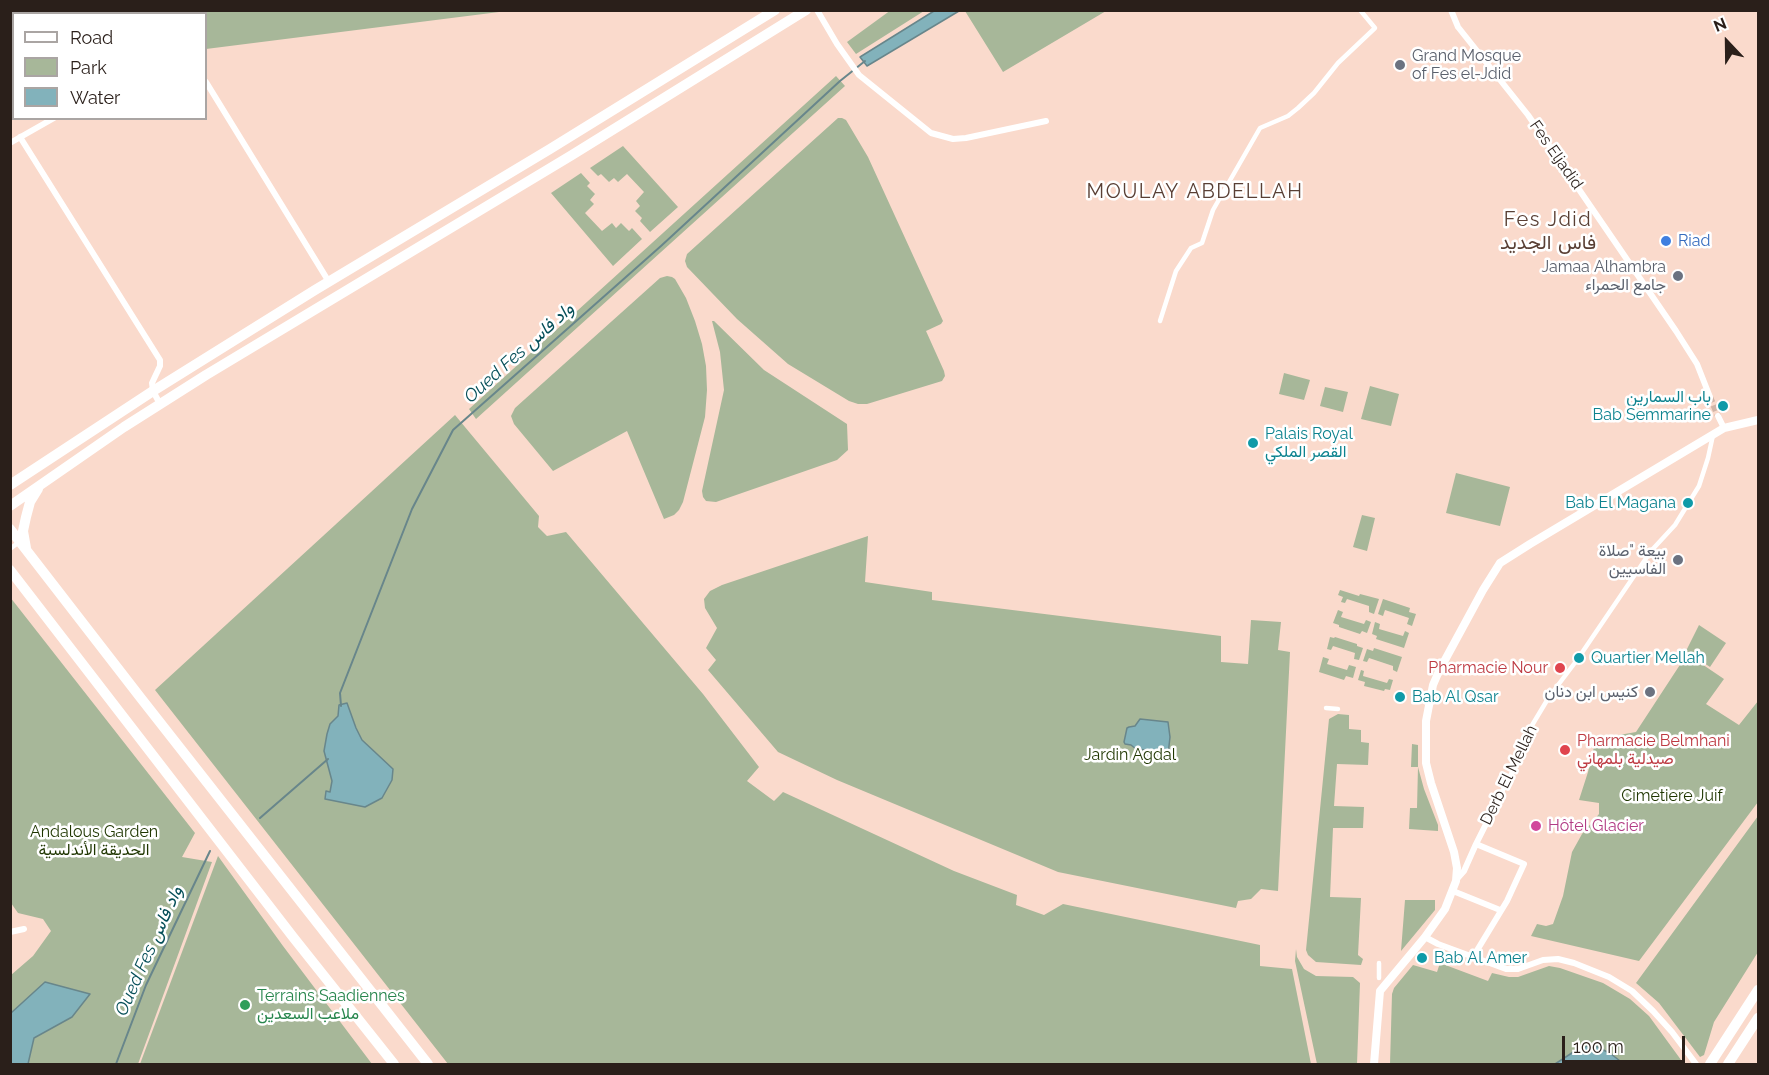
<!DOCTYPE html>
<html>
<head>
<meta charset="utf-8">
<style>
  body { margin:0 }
  #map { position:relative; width:1769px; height:1075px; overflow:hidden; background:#fadacc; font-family:Raleway,sans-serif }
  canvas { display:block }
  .frame { position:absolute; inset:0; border:12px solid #2a1f1a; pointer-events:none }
  .legend { position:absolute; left:12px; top:12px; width:195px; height:108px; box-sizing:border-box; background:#fff; border:2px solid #aaa5a3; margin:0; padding:8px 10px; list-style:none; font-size:18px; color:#2a1f1a }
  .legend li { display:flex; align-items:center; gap:12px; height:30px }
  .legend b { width:30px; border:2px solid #aaa5a3 }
  .north { position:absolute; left:1697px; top:12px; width:60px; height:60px; -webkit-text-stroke:4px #fff; paint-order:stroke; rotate:338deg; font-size:16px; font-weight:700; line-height:24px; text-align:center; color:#2a1f1a }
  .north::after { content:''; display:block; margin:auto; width:21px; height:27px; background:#2a1f1a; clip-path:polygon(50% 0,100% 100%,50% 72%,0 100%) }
  .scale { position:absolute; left:1562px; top:1036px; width:123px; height:27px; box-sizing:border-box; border:3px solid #2a1f1a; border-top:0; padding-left:8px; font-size:18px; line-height:21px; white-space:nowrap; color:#2a1f1a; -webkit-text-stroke:4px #fff; paint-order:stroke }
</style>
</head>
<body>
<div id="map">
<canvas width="1769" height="1075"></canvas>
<div class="frame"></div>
<ul class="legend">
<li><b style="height:8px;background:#fff"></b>Road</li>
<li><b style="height:16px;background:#a7b799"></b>Park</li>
<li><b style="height:16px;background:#82b2bb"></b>Water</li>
</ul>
<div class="north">N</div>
<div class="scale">100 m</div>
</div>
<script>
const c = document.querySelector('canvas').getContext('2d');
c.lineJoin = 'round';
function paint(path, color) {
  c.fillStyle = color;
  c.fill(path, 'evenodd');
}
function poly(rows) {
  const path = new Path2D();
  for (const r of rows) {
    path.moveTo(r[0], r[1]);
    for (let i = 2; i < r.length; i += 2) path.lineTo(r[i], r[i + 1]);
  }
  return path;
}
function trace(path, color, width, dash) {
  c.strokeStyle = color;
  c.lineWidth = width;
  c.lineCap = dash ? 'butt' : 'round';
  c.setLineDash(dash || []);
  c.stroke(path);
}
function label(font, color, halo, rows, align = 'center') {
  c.font = font + ' Raleway,Vazirmatn,sans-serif';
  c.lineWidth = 5;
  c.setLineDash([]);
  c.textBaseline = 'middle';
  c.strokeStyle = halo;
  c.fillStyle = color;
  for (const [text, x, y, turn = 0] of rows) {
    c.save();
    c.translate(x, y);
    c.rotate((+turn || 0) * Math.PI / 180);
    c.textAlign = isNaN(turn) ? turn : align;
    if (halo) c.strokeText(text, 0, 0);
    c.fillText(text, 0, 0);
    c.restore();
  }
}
paint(poly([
  [891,10,924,11,856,54,847,42],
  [967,10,1106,10,1106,11,1003,72,965,11],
  [10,11,11,10,507,11,206,49,206,14,14,14,13,58,11,52],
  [836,76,845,86,476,419,469,409],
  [838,118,842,118,846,120,868,157,943,321,941,324,926,331,944,371,945,376,942,381,867,404,858,404,849,401,788,364,737,319,687,267,685,261,687,254],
  [623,146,678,207,650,232,640,221,642,218,635,211,640,206,636,201,644,192,627,174,618,182,614,178,609,182,601,174,598,176,590,168],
  [581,173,590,183,587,186,595,194,590,200,594,204,585,213,602,231,612,223,616,228,621,223,629,231,632,228,642,239,613,266,551,193],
  [667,276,672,277,675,279,686,298,695,321,702,344,706,366,707,390,705,417,683,502,679,510,674,515,664,519,627,431,553,471,514,424,511,416,515,408,660,278],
  [712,321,714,321,764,370,847,424,848,450,837,460,716,502,706,501,703,497,702,491,724,390,720,352],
  [1284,373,1310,380,1304,400,1279,394],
  [1370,386,1399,394,1391,426,1361,419],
  [1325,387,1348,392,1343,412,1320,406],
  [455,415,539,516,538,527,547,536,566,532,703,694,759,767,747,781,774,801,783,792,954,871,1017,895,1016,905,1044,915,1063,904,1260,945,1260,966,1292,969,1311,1064,448,1064,155,690],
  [1456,473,1510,487,1500,526,1446,513],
  [1362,515,1375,518,1367,551,1353,547],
  [868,536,865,582,932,592,932,600,1221,636,1221,662,1248,664,1251,620,1281,622,1278,650,1290,652,1278,891,1261,889,1251,899,1238,901,1236,908,1058,872,837,780,778,752,708,670,716,660,706,648,717,628,705,608,704,599,710,591,722,585],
  [1340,590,1359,596,1360,594,1379,599,1374,614,1369,612,1369,606,1347,599,1345,603,1341,602,1343,597,1338,595],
  [10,597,195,833,182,857,212,862,138,1064,11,1064,11,975,33,956,51,931,43,919,18,913,11,903],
  [1383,599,1410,608,1409,612,1416,614,1412,626,1407,624,1409,618,1385,610,1383,616,1378,614],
  [1338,610,1343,612,1341,617,1364,624,1366,620,1371,622,1367,633,1362,631,1360,634,1339,627,1339,625,1333,623],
  [1375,622,1380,624,1379,629,1403,636,1405,631,1409,633,1404,648,1376,639,1377,636,1372,634],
  [1699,625,1726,643,1710,667,1686,651],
  [1330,637,1334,638,1335,637,1357,644,1357,646,1363,648,1359,660,1354,659,1355,653,1333,646,1331,650,1327,649],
  [1374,648,1402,657,1397,672,1393,670,1393,666,1369,658,1367,662,1363,661,1367,649,1373,651],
  [1687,654,1724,679,1706,704,1739,725,1758,701,1758,802,1639,961,1531,936,1537,924,1546,926,1553,924,1563,896,1572,852,1582,834,1599,814,1599,803,1579,800,1588,772,1594,747,1608,737,1636,732],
  [1323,657,1329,659,1327,664,1347,670,1349,665,1356,667,1353,678,1346,676,1344,680,1319,672],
  [1361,670,1364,671,1363,676,1387,683,1389,679,1393,680,1390,690,1385,689,1384,691,1364,686,1365,682,1358,680],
  [1338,714,1349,715,1349,729,1361,730,1361,742,1369,743,1368,765,1337,764,1334,806,1364,807,1363,828,1333,828,1330,897,1361,898,1358,955,1363,959,1361,965,1316,962,1308,955,1306,950,1329,719],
  [1412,744,1418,745,1418,767,1424,789,1438,825,1438,831,1409,829,1410,808,1417,808,1418,767,1411,767],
  [1758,816,1758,952,1714,1022,1704,1055,1700,1057,1659,1003,1636,983],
  [218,856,283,946,372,1064,140,1064],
  [1405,900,1435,900,1435,910,1401,951],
  [1296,949,1297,957,1304,969,1316,976,1353,977,1360,983,1357,1064,1317,1064,1295,961],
  [1440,963,1488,981,1492,973,1509,977,1518,977,1549,966,1560,968,1603,983,1630,999,1649,1016,1684,1064,1390,1064,1392,994,1394,988,1413,965,1437,972]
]), '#a7b799');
const water = poly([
  [934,11,959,11,867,66,860,57,934,11],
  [347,703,356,728,362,740,393,769,392,780,382,798,365,807,325,799,326,791,330,792,332,781,324,751,327,734,330,724,338,716,339,705,347,703],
  [1140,719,1168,722,1170,737,1168,755,1149,753,1146,750,1136,749,1131,745,1125,744,1124,742,1127,728,1129,727,1135,726,1140,719],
  [45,982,90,994,72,1017,34,1038,28,1064,11,1064,11,1013,45,982],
  [1591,1045,1596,1046,1611,1054,1624,1064,1555,1064,1578,1049,1591,1045]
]);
paint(water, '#82b2bb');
trace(water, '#68868b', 1.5);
trace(poly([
  [341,706,340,693,412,509,453,430,661,246,840,81,865,61],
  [260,818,328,759],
  [116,1064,146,985,210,851]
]), '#68868b', 2);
trace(poly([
  [1710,397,1718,416]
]), '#d0b5a8', 6, [6, 3]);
trace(poly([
  [1160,321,1176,271,1191,248,1202,243,1213,210,1260,128,1288,116,1298,108,1314,93,1338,63,1375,28,1360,10],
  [10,549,19,542],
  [1326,708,1338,709],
  [1491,814,1512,772,1531,727,1549,697,1577,660,1651,551,1675,525,1699,486,1708,458,1713,435],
  [1379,978,1379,963]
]), '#fff', 4.5);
trace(poly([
  [817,10,837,44,859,75,931,133,953,139,966,138,1046,121],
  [1451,10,1458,27,1528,115,1676,331,1697,364,1710,397],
  [206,82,329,282],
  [20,137,160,360,160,366,152,383,153,391,160,404],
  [10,143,54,118],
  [1718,416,1724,428],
  [1476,844,1491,814],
  [1456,880,1464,871,1476,844,1524,864,1507,901,1473,957],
  [1453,891,1500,910],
  [10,932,24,929],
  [1425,937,1438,944,1506,969,1518,969,1543,960,1558,959,1574,963,1609,977,1632,991,1653,1011,1672,1032,1696,1064]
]), '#fff', 6);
trace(poly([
  [1374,1064,1380,991,1425,937,1445,909,1456,881,1457,868,1454,852,1431,783,1426,763,1426,721,1433,685,1439,671,1483,590,1500,563,1530,544,1724,428,1758,420]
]), '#fff', 8);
trace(poly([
  [10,485,153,391,315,290,550,149,775,10],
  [10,506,124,427,206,375,572,155,806,10],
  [10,529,140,697,428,1064],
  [26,548,23,531,26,517,30,502,38,489],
  [10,570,293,937,394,1064],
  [1710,1064,1758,990],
  [1728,1064,1758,1018]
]), '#fff', 10);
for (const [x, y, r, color] of [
  [1400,65,6,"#6b7280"],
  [1666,241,6,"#3f7fe0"],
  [1678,276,6,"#6b7280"],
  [1723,406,6,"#0f9aa8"],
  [1253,443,6,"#0f9aa8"],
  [1688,503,6,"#0f9aa8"],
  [1678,560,6,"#6b7280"],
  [1579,658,6,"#0f9aa8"],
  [1560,668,6,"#e0444e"],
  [1650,692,6,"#6b7280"],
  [1400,697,6,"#0f9aa8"],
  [1565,750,6,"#e0444e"],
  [1536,826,6,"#d1479c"],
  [1422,958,6,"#0f9aa8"],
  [245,1005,6,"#2e9e5b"]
]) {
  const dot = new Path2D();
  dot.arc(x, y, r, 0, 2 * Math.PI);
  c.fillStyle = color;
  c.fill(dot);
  trace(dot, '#fff', 2);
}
label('16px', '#5b616d', '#fff', [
  ["Grand Mosque",1412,56,"left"],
  ["of Fes el-Jdid",1412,74,"left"],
  ["Jamaa Alhambra",1666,267],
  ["جامع الحمراء",1666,285],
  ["بيعة \"صلاة",1666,551],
  ["الفاسيين",1666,569],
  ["كنيس ابن دنان",1638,692]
], 'right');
label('16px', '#2a1f1a', '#fff', [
  ["Fes Eljadid",1556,155,55],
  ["Derb El Mellah",1509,775,-64]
]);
label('16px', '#366cbe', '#fff', [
  ["Riad",1678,241]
], 'left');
label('16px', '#0d838f', '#fff', [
  ["باب السمارين",1711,397,"right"],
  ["Bab Semmarine",1711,415,"right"],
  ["Palais Royal",1265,434],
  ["القصر الملكي",1265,452],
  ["Bab El Magana",1676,503,"right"],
  ["Quartier Mellah",1591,658],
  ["Bab Al Qsar",1412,697],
  ["Bab Al Amer",1434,958]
], 'left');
label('16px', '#be3a42', '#fff', [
  ["Pharmacie Nour",1548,668],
  ["Pharmacie Belmhani",1577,741,"left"],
  ["صيدلية بلمهاني",1577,759,"left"]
], 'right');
label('16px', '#1f3600', '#fff', [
  ["Jardin Agdal",1130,755],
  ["Cimetiere Juif",1672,796],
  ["Andalous Garden",94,832],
  ["الحديقة الأندلسية",94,850]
]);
label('16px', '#b23c85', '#fff', [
  ["Hôtel Glacier",1548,826]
], 'left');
label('16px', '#27864d', '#fff', [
  ["Terrains Saadiennes",257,996],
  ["ملاعب السعدين",257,1014]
], 'left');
label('italic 18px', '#064f59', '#fff', [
  ["Oued Fes واد فاس",519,353,-42],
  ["Oued Fes واد فاس",149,951,-66]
]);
c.letterSpacing = '1.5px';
label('20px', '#593f34', '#fff', [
  ["MOULAY ABDELLAH",1195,192],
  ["Fes Jdid",1548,220],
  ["فاس الجديد",1548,243]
]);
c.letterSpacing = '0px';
</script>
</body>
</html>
